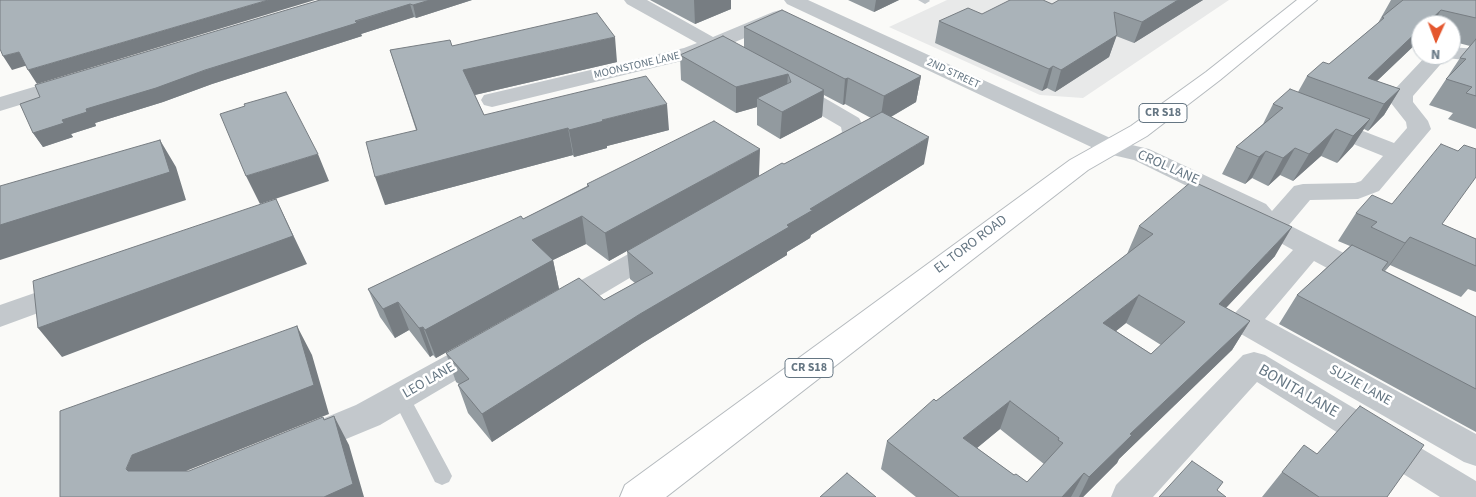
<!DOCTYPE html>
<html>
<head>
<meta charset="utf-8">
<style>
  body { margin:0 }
  #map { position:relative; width:1476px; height:497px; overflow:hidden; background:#fafaf8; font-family:"Source Sans 3",sans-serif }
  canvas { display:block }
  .north { position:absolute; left:1411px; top:15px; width:50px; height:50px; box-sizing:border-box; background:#fff; border:1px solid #c1c8cd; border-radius:50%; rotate:182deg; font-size:14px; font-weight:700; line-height:20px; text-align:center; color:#657683 }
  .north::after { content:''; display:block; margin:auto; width:18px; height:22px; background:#e4572e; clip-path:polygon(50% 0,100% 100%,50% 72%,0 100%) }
</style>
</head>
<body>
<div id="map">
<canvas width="1476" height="497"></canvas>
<div class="north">N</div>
</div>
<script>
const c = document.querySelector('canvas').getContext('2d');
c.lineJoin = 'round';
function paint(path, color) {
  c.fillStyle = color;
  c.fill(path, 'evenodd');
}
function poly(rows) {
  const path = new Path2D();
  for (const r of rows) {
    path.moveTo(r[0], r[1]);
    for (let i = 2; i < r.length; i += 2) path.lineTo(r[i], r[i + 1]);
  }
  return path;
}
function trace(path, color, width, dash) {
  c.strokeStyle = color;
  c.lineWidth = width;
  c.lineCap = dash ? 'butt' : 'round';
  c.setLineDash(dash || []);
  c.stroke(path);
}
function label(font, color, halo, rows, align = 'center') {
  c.font = font + ' "Source Sans 3",sans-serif';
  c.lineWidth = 5;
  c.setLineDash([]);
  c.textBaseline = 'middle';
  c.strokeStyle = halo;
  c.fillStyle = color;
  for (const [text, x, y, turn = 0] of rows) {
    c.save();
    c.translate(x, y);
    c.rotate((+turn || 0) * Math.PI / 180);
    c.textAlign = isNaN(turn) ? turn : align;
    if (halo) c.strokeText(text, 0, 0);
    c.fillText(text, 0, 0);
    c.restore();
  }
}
paint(poly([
  [947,0,1229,0,1083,98,1040,95,889,27]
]), '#e8e9e9');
const primary = poly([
  [1297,0,1317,0,1220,80,1147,136,1088,170,666,497,620,497,625,485,1070,160,1131,126,1206,72,1297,0]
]);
trace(primary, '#b5babe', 2);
paint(poly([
  [918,0,929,0,930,1,925,4,918,0],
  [401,390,407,392,449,470,452,476,449,482,442,485,435,482,392,397,395,392,401,390]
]), '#c3c8cc');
paint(poly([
  [624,0,647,0,713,37,773,12,780,10,787,12,789,16,787,20,728,45,748,56,751,60,748,64,741,66,734,64,711,52,698,57,492,107,484,105,481,100,484,95,684,48,697,43,627,4,624,0],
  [784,0,808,0,1119,142,1149,149,1266,204,1272,211,1294,186,1303,184,1355,183,1361,181,1383,156,1316,129,1313,124,1316,119,1324,117,1332,119,1394,143,1407,128,1406,122,1391,103,1391,95,1394,90,1427,55,1451,55,1451,47,1476,49,1476,61,1446,58,1413,96,1413,102,1428,121,1431,129,1379,191,1358,199,1310,200,1289,225,1377,270,1381,277,1377,284,1367,287,1357,284,1314,261,1265,319,1476,434,1476,466,1464,462,1234,330,1230,322,1234,314,1293,250,1263,233,1248,216,1134,160,1104,153,787,4,784,0],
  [74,75,82,76,85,81,82,86,0,111,0,97,74,75],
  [789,81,797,82,859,118,866,131,860,141,835,157,827,159,819,157,815,152,819,147,842,132,841,127,781,92,778,87,781,82,789,81],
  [660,239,670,242,674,248,670,254,569,314,559,317,549,314,544,306,549,298,650,242,660,239],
  [69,281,79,284,84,291,79,298,0,327,0,305,69,281],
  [484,337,495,341,500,349,495,357,380,425,305,456,293,451,288,441,293,431,356,405,473,341,484,337],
  [1254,352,1265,355,1476,481,1476,497,1440,497,1257,382,1153,497,1111,497,1116,485,1243,355,1254,352]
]), '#c3c8cc');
paint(primary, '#fff');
paint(poly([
  [320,0,472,0,416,18,414,17,361,34,362,36,212,84,163,102,95,123,96,126,71,134,73,137,43,147,33,133,40,97],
  [650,0,731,0,731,9,695,24],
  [848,0,899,0,874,12],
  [1203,0,1134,43,1116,36,1109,57,1055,92,1047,88,1042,91,935,43,939,21,982,14,1052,4],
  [1391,0,1476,0,1476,129,1448,119,1453,113,1429,105,1460,58,1470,46,1451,41,1451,25,1421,25,1421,39,1377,81,1400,89,1384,115,1368,131,1364,129,1353,146,1337,163,1321,156,1293,181,1280,175,1268,186,1252,178,1245,184,1222,174,1236,147,1263,124,1273,104,1298,92,1307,76,1329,64,1378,23],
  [744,27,921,76,916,102,891,117,924,164,811,235,810,238,787,252,787,255,643,343,492,442,468,413,458,385,459,384,456,382,446,353,604,300,635,283,630,279,627,251,634,247,609,261,586,244,553,260,559,289,436,358,433,355,430,357,409,330,395,338,380,317,368,289,523,219,587,186,587,184,759,176,784,164,871,118,845,104,843,105,824,95,822,117,780,139,757,125,757,107,736,113,681,80,680,55,744,47],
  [452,46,617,62,475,95,484,115,669,130,607,146,607,148,574,157,573,155,385,205,416,130,390,50],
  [1356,213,1442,224,1476,239,1476,292,1468,289,1461,297,1390,265,1385,271,1383,270,1476,317,1476,432,1279,324,1297,295,1350,246,1338,241],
  [1139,226,1275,256,1226,308,1250,321,1232,350,1119,459,1117,463,1083,497,916,497,881,469,887,441,936,401,1127,254],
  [1126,323,1161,345,1151,354,1116,331],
  [1000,429,1044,464,1027,482,1014,475,977,448],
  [1282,472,1387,497,1262,497]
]), '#929a9f');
paint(poly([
  [268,0,315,0,37,84,28,70],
  [430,0,472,0,416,18,413,5],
  [694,0,731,0,731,9,695,24],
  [876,0,899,0,874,12],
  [1178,0,1203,0,1134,43,1142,22],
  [410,4,414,17,361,34,362,36,212,84,163,102,95,123,96,126,71,134,73,137,43,147,33,133,86,109],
  [1441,10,1432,25,1425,25],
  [1421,28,1421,39,1361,96,1368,78],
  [1117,35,1109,57,1055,92,1061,70],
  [615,37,617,62,470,96,463,70],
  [19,52,28,65,12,70,3,56],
  [1053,66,1047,88,1042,91,1049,69],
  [788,74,786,100,757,98,757,107,736,113,736,87],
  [921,76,916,102,880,123,884,96],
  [848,78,845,104,843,105,845,79],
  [1400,89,1384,115,1368,131,1384,104],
  [824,90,822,117,780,139,782,112],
  [667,104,669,130,607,146,607,148,574,157,569,130,602,120],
  [1370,119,1353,146,1337,163,1353,136],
  [568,128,573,155,385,205,375,177],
  [1336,129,1321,156,1293,181,1309,154],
  [929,137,924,164,811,235,810,238,787,252,787,255,643,343,492,442,482,414,640,314,787,225,810,209],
  [160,140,176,167,186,200,0,260,0,225],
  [1295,148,1280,175,1268,186,1283,158],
  [760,149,759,176,609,261,605,233],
  [1266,151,1252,178,1245,184,1259,157],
  [318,154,329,181,260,204,246,176],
  [276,199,307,264,62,357,38,328],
  [582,216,586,244,553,260,559,289,436,358,425,330,532,240],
  [1292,227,1275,256,1203,332,1219,304],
  [1410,237,1390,265,1385,271,1405,243],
  [1139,295,1126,323,1091,351,1103,323],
  [398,302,409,330,395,338,383,309],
  [1250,321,1232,350,1119,459,1117,463,1083,497,1079,497,1089,477,1130,434],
  [297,326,312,355,329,414,156,483,128,471,126,469,132,455],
  [423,327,433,355,430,357,419,328],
  [1010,401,1000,429,955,466,963,438],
  [334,416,349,445,364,497,324,497],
  [1084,473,1071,497,1062,497]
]), '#777d82');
const building = poly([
  [0,0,268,0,28,70,19,52,3,56,0,49,0,0],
  [320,0,430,0,413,5,410,4,355,21,357,23,205,70,156,88,86,109,87,112,62,120,64,123,33,133,20,104,40,97,35,85,320,0],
  [1010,0,1043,0,1052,4,1059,0,1178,0,1142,22,1114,12,1117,35,1061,70,1053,66,1049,69,939,21,968,8,982,14,1010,0],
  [1403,0,1476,0,1476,18,1441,10,1425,25,1421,25,1421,28,1368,78,1400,89,1384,104,1307,76,1323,62,1329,64,1384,18,1382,17,1403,0],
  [782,10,921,76,884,96,848,78,845,79,744,27,782,10],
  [597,13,615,37,463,70,484,115,646,76,667,104,602,120,604,121,569,130,568,128,375,177,366,142,417,130,390,50,450,40,452,46,597,13],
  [723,36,824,90,782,112,757,98,791,82,788,74,736,87,680,55,723,36],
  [1476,39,1476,96,1466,93,1472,87,1446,79,1466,59,1460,58,1476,39],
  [1290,89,1370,119,1353,136,1336,129,1309,154,1295,148,1283,158,1266,151,1259,157,1236,147,1283,108,1273,104,1290,89],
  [286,92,318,154,246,176,220,114,245,106,244,104,286,92],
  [882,112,929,137,810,209,813,210,787,225,789,227,640,314,482,414,458,385,469,379,446,353,579,278,604,300,653,273,627,251,782,163,784,164,882,112],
  [714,121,760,149,605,233,582,216,532,240,553,260,425,330,423,327,419,328,398,302,383,309,368,289,521,216,523,219,589,186,587,184,714,121],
  [160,140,170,172,0,225,0,186,160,140],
  [1441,144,1458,151,1464,145,1476,149,1476,177,1442,224,1476,239,1476,266,1410,237,1405,243,1371,227,1377,222,1356,213,1372,195,1392,204,1441,144],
  [1192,181,1292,227,1219,304,1250,321,1130,434,1132,435,1089,477,1084,473,1062,497,959,497,887,441,934,399,936,401,1153,234,1139,226,1192,181],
  [1139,295,1185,322,1151,354,1103,323,1139,295],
  [1010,401,1059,438,1058,440,1063,443,1027,482,1016,474,1014,475,963,438,1010,401],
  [276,199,293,236,38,328,33,281,276,199],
  [1352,245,1388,262,1382,270,1476,317,1476,389,1297,295,1352,245],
  [297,326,314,385,132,455,126,469,128,471,189,471,323,417,324,420,334,416,353,484,324,497,60,497,60,411,297,326],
  [1360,406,1424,445,1387,497,1319,497,1282,472,1304,445,1317,454,1360,406],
  [1192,461,1223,482,1217,490,1226,497,1159,497,1192,461],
  [847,473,876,497,820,497,847,473]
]);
paint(building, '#aab3b9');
trace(building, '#777d82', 1);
label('11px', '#657683', '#fff', [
  ["MOONSTONE LANE",637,66,-13],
  ["2ND STREET",953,74,25]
]);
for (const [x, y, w] of [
  [1163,113,48],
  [809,368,48]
]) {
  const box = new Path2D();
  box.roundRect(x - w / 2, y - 9.5, w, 19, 4);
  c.fillStyle = '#fff';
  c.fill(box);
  trace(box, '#657683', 1);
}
label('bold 12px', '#657683', null, [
  ["CR S18",1163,113],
  ["CR S18",809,368]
]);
label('14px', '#657683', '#fff', [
  ["CROL LANE",1168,168,24],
  ["EL TORO ROAD",971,245,-37],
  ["LEO LANE",429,381,-30],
  ["SUZIE LANE",1360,386,29]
]);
label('16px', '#657683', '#fff', [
  ["BONITA LANE",1298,392,30]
]);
</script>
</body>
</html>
